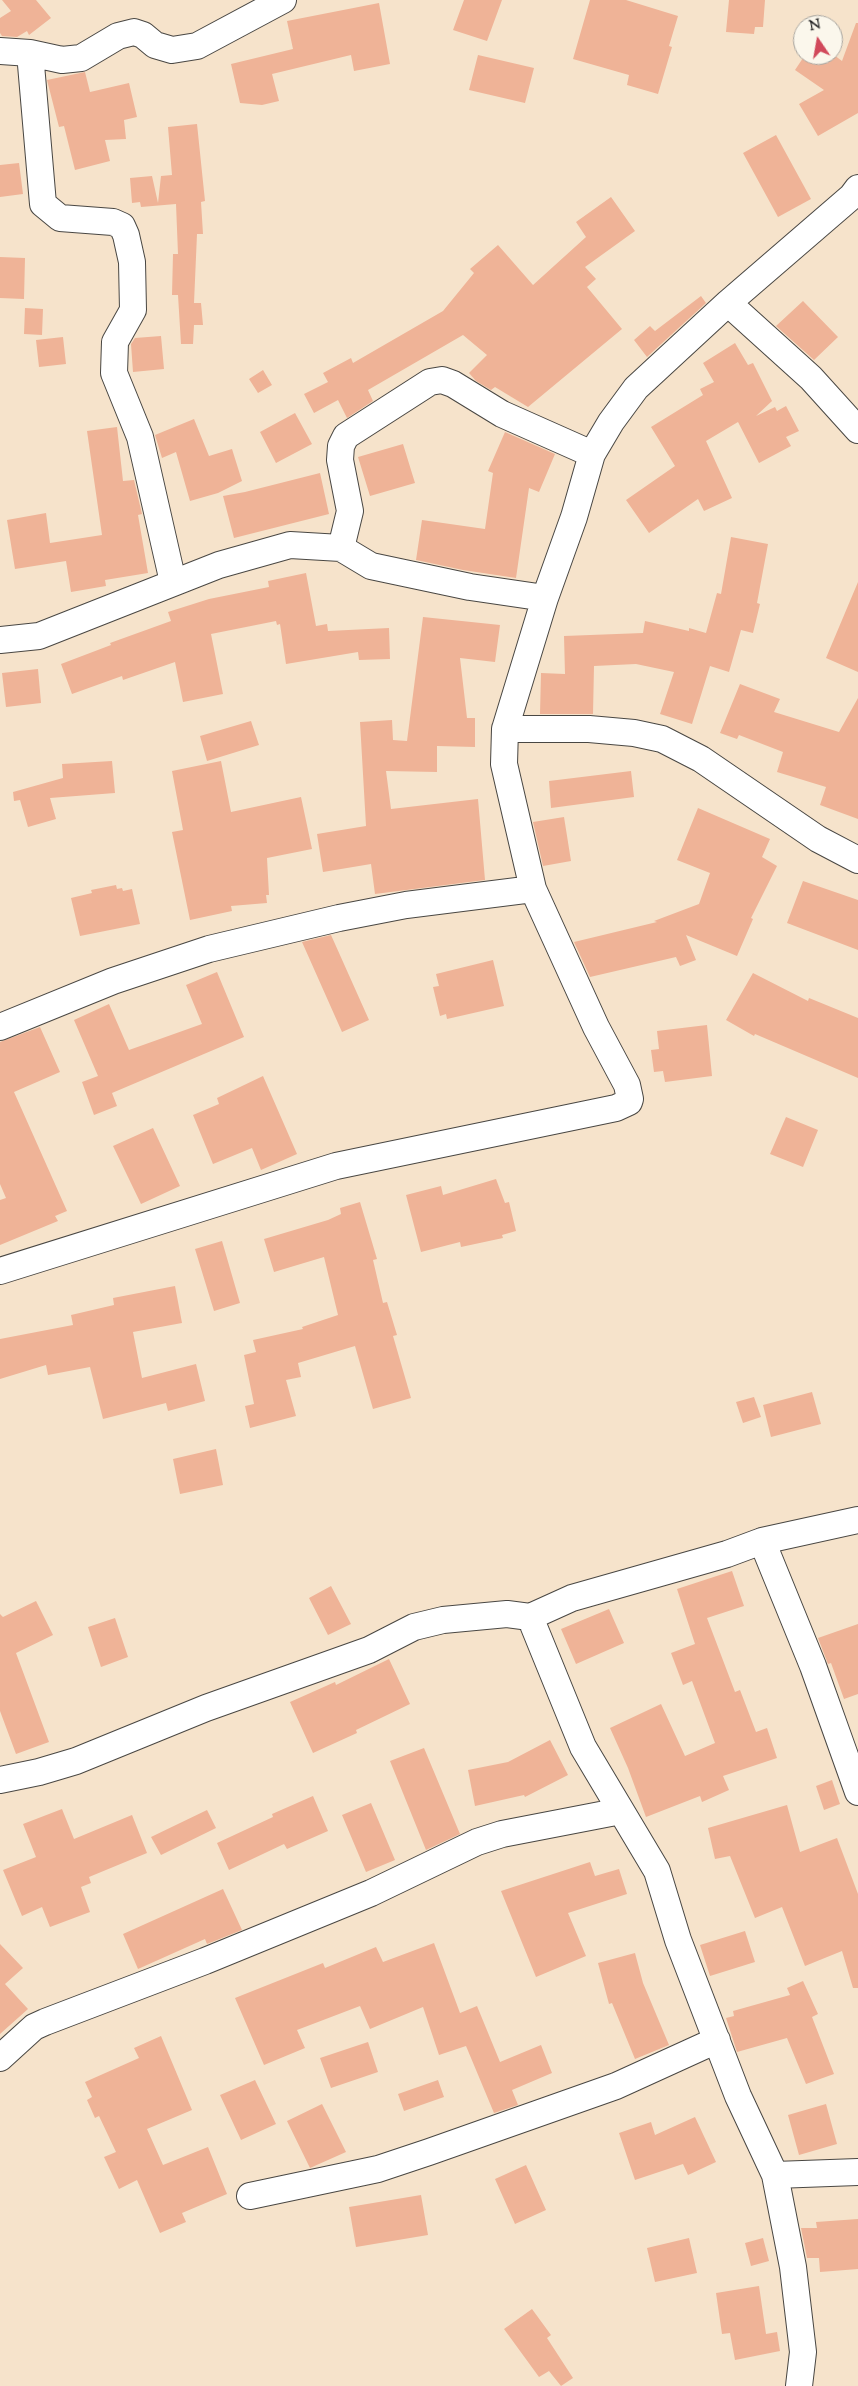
<!DOCTYPE html>
<html>
<head>
<meta charset="utf-8">
<style>
  body { margin:0 }
  #map { position:relative; width:858px; height:2386px; overflow:hidden; background:#f6e3cb; font-family:"Sorts Mill Goudy",serif }
  canvas { display:block }
  .north { position:absolute; left:793px; top:15px; width:50px; height:50px; box-sizing:border-box; background:#fbf7ec; border:1px solid #a8a59f; border-radius:50%; rotate:348deg; font-size:14px; font-weight:700; line-height:20px; text-align:center; color:#2b2b2b }
  .north::after { content:''; display:block; margin:auto; width:18px; height:22px; background:#d1495b; clip-path:polygon(50% 0,100% 100%,50% 72%,0 100%) }
</style>
</head>
<body>
<div id="map">
<canvas width="858" height="2386"></canvas>
<div class="north">N</div>
</div>
<script>
const c = document.querySelector('canvas').getContext('2d');
c.lineJoin = 'round';
function paint(path, color) {
  c.fillStyle = color;
  c.fill(path, 'evenodd');
}
function poly(rows) {
  const path = new Path2D();
  for (const r of rows) {
    path.moveTo(r[0], r[1]);
    for (let i = 2; i < r.length; i += 2) path.lineTo(r[i], r[i + 1]);
  }
  return path;
}
function trace(path, color, width, dash) {
  c.strokeStyle = color;
  c.lineWidth = width;
  c.lineCap = dash ? 'butt' : 'round';
  c.setLineDash(dash || []);
  c.stroke(path);
}
paint(poly([
  [2,0,36,0,51,18,29,35,27,31,17,37,2,36,0,33,0,18,11,11],
  [464,0,502,0,487,41,453,30],
  [590,0,626,0,678,16,669,46,672,47,658,94,627,85,629,75,573,59],
  [729,0,765,0,763,27,755,27,754,34,726,32],
  [379,3,390,64,354,71,351,55,272,74,279,101,262,105,240,103,231,64,293,49,287,21],
  [856,23,858,23,858,113,818,136,799,104,824,90,795,70,805,55,834,55,842,61],
  [478,55,534,68,525,103,469,90],
  [85,72,90,92,129,83,137,117,124,120,126,139,105,140,110,161,75,170,64,126,59,127,47,80],
  [197,124,205,201,201,202,203,234,197,234,194,303,201,303,203,325,194,325,193,344,181,344,178,295,172,295,173,254,178,254,176,204,141,207,140,202,132,203,130,178,152,176,158,203,161,176,172,175,168,127],
  [776,135,811,199,778,217,743,153],
  [19,163,23,194,0,197,0,165],
  [611,197,635,231,585,267,596,279,587,287,622,329,528,407,495,387,491,390,476,381,469,373,487,355,463,335,368,390,373,401,347,418,338,400,314,413,304,394,328,382,323,373,351,358,353,363,443,311,474,273,470,269,498,245,533,285,586,237,576,222],
  [0,257,25,258,24,299,0,298],
  [701,296,706,303,647,357,634,340,650,326,655,331],
  [803,301,838,337,814,360,776,326],
  [25,308,43,309,42,335,24,334],
  [161,336,164,369,133,372,131,344,135,338],
  [63,337,66,364,39,367,36,340],
  [735,343,748,365,753,363,772,401,756,416,775,407,777,411,786,406,799,431,786,437,791,446,759,463,738,422,706,441,732,498,704,511,698,499,649,533,626,500,675,466,651,427,703,395,700,389,714,382,703,363],
  [263,370,272,385,258,393,249,379],
  [295,413,312,444,276,463,260,432],
  [194,419,209,456,232,449,242,481,218,493,190,501,176,452,162,458,155,435],
  [117,427,123,481,134,480,142,514,138,515,148,573,105,580,106,586,71,592,66,561,15,569,7,520,46,513,50,543,102,535,87,431],
  [505,432,555,454,539,492,529,488,516,578,463,570,416,560,422,520,485,529,493,473,488,471],
  [403,444,415,483,370,496,358,457],
  [320,473,329,514,234,538,223,496,245,492],
  [731,537,768,544,757,603,760,604,753,633,741,630,729,672,710,666,692,724,660,714,674,672,636,664,594,666,593,714,540,714,541,673,565,674,564,636,643,633,645,621,689,631,689,628,706,633,717,593,721,594],
  [306,573,316,626,327,624,328,631,389,628,390,659,359,660,358,652,286,664,280,624,277,625,276,621,211,634,223,694,183,702,175,662,123,680,122,676,72,694,61,664,111,645,110,643,171,621,168,612,209,599,269,587,268,581],
  [858,582,858,672,826,658],
  [423,617,500,625,495,662,460,658,467,718,475,718,475,747,437,746,437,772,386,771,391,809,478,799,485,880,375,894,371,864,323,872,317,834,366,826,360,722,392,720,393,740,407,741],
  [38,669,41,703,6,707,2,673],
  [740,684,780,699,774,712,839,732,858,698,858,819,820,805,826,787,777,772,783,752,739,735,737,739,720,733],
  [251,721,259,745,207,761,200,736],
  [112,761,115,793,50,798,56,819,28,827,20,800,14,801,13,792,63,778,62,764],
  [221,761,231,812,301,797,312,849,267,858,269,895,266,895,267,903,231,906,232,911,190,920,172,832,183,830,172,771],
  [631,771,634,797,551,808,549,781],
  [698,808,770,839,762,857,777,866,751,918,753,919,737,956,686,935,696,960,680,966,676,957,590,977,574,942,657,922,654,921,699,904,710,873,677,860],
  [564,817,571,861,543,866,533,822],
  [803,881,858,900,858,950,787,923],
  [116,885,117,889,122,888,123,891,132,889,140,924,80,936,71,898,92,893,91,890],
  [331,935,369,1020,342,1032,302,942],
  [493,960,504,1006,447,1019,446,1014,440,1016,433,987,439,986,436,974],
  [217,972,244,1037,112,1093,117,1106,94,1115,82,1082,98,1076,74,1020,109,1004,129,1050,202,1024,186,985],
  [753,973,808,1001,809,998,858,1018,858,1078,755,1034,754,1036,726,1020],
  [707,1025,712,1076,665,1082,663,1071,654,1072,651,1050,659,1049,657,1031],
  [40,1027,60,1072,14,1092,67,1211,55,1216,58,1221,0,1245,0,1200,6,1198,0,1184,0,1042],
  [263,1076,297,1154,261,1170,252,1148,213,1164,193,1115,219,1104,217,1098],
  [786,1117,818,1130,803,1167,770,1154],
  [153,1128,180,1186,141,1204,113,1146],
  [496,1179,505,1203,509,1202,516,1231,502,1235,503,1238,461,1247,460,1242,421,1252,406,1195,441,1186,443,1195],
  [360,1202,377,1259,373,1260,383,1303,387,1302,397,1335,393,1336,411,1398,373,1409,355,1346,298,1363,301,1377,286,1380,296,1416,250,1428,245,1406,254,1404,244,1355,256,1352,253,1340,303,1329,302,1327,338,1315,324,1257,274,1272,264,1239,328,1220,341,1214,340,1208],
  [222,1241,240,1303,214,1311,195,1249],
  [175,1286,182,1323,133,1332,142,1378,196,1364,205,1401,168,1411,166,1403,103,1419,90,1367,48,1375,46,1365,0,1379,0,1339,73,1325,71,1315,114,1305,113,1298],
  [812,1392,821,1424,771,1437,763,1405],
  [754,1397,761,1417,743,1423,736,1402],
  [216,1449,223,1485,180,1494,173,1459],
  [732,1571,744,1606,707,1618,735,1692,740,1690,756,1732,767,1728,777,1758,723,1776,729,1790,702,1802,700,1796,646,1817,628,1768,610,1728,661,1704,685,1756,715,1743,692,1681,683,1685,671,1653,695,1644,677,1589],
  [331,1586,351,1624,328,1635,309,1598],
  [36,1601,53,1635,16,1653,49,1742,16,1754,0,1711,0,1614,3,1617],
  [609,1609,624,1643,576,1664,561,1629],
  [115,1618,128,1657,101,1667,88,1627],
  [858,1624,858,1694,844,1699,831,1663,828,1664,818,1638],
  [389,1659,410,1704,356,1730,357,1733,313,1753,290,1702,335,1682,336,1685],
  [550,1740,568,1775,525,1797,524,1795,475,1806,468,1770,508,1762],
  [424,1748,460,1834,426,1850,390,1761],
  [832,1780,840,1804,824,1810,816,1786],
  [313,1796,328,1831,287,1849,284,1844,229,1870,217,1843,273,1817,272,1814],
  [371,1803,395,1860,366,1872,342,1815],
  [787,1805,800,1852,837,1838,858,1894,858,1988,853,1988,842,1951,805,1966,782,1907,755,1918,730,1856,715,1859,708,1828],
  [62,1809,74,1839,132,1815,147,1853,89,1877,91,1883,81,1887,90,1912,50,1927,42,1907,22,1916,3,1870,36,1857,23,1824],
  [207,1810,216,1828,161,1855,151,1837],
  [590,1862,595,1876,619,1869,627,1894,568,1913,586,1956,536,1977,501,1891],
  [223,1889,242,1930,207,1944,205,1939,138,1969,123,1934],
  [745,1931,755,1962,710,1976,700,1945],
  [434,1943,460,2013,477,2006,500,2062,541,2045,552,2073,512,2090,518,2105,494,2113,466,2046,439,2055,423,2007,370,2029,360,2006,297,2030,305,2048,264,2065,235,1998,323,1963,325,1968,376,1947,383,1962],
  [0,1944,23,1968,5,1984,28,2009,0,2034],
  [635,1953,643,1983,669,2045,635,2059,612,2003,609,2004,598,1963],
  [803,1981,818,2014,812,2017,834,2074,806,2084,787,2038,737,2052,726,2018,734,2016,733,2011,790,1995,787,1988],
  [161,2036,192,2110,147,2129,163,2165,208,2147,227,2194,182,2213,186,2222,160,2233,137,2180,119,2189,104,2157,116,2152,99,2116,95,2118,87,2100,92,2097,85,2082,139,2058,134,2048],
  [368,2042,378,2072,331,2088,320,2058],
  [255,2080,276,2124,241,2140,220,2095],
  [438,2080,444,2097,404,2111,398,2094],
  [322,2104,346,2152,310,2168,287,2121],
  [826,2104,837,2144,799,2155,788,2115],
  [695,2117,716,2162,688,2175,683,2164,635,2180,619,2133,651,2122,655,2135],
  [526,2165,546,2210,515,2224,495,2179],
  [421,2195,428,2235,356,2247,349,2207],
  [858,2219,858,2269,820,2272,819,2258,807,2258,801,2228,817,2228,816,2222],
  [689,2238,697,2273,655,2282,647,2248],
  [763,2238,769,2261,751,2266,745,2243],
  [759,2286,766,2334,777,2332,780,2351,735,2360,730,2333,722,2334,716,2293],
  [532,2309,551,2335,547,2338,573,2378,561,2386,549,2371,539,2377,504,2329]
]), '#efb397');
const minor = poly([
  [0,51,30,53,62,60,81,58,118,36,134,32,143,35,155,45,172,50,197,46,283,0],
  [30,53,43,204,60,218,113,222,122,226,126,235,132,262,133,310,115,342,114,373,140,437,173,582],
  [728,303,811,378,858,430],
  [341,548,350,511,340,460,341,446,346,436,430,382,442,380,453,384,502,414,592,454],
  [0,640,39,636,219,565,290,545,341,548,371,566,470,587,545,598,574,517,592,454,611,422,636,388,728,303,852,196,858,188],
  [505,729,589,729,634,733,662,739,701,759,818,839,858,860],
  [0,1027,113,981,209,949,339,918,406,905,533,889],
  [0,1271,336,1166,616,1108,629,1102,630,1099,627,1085,596,1027,533,889,504,764,505,729,545,598],
  [762,1541,813,1666,858,1792],
  [530,1617,583,1747,657,1871,678,1940,738,2096,775,2175,793,2267,803,2352,799,2386],
  [0,1780,39,1772,76,1761,206,1708,369,1650,414,1627,443,1620,507,1614,530,1617,572,1598,727,1554,762,1541,858,1520],
  [0,2058,34,2027,45,2022,205,1961,371,1893,477,1842,502,1834,621,1811],
  [775,2175,858,2172],
  [250,2196,378,2169,429,2152,616,2086,717,2040]
]);
trace(minor, '#494743', 28);
trace(minor, '#fff', 26);
</script>
</body>
</html>
